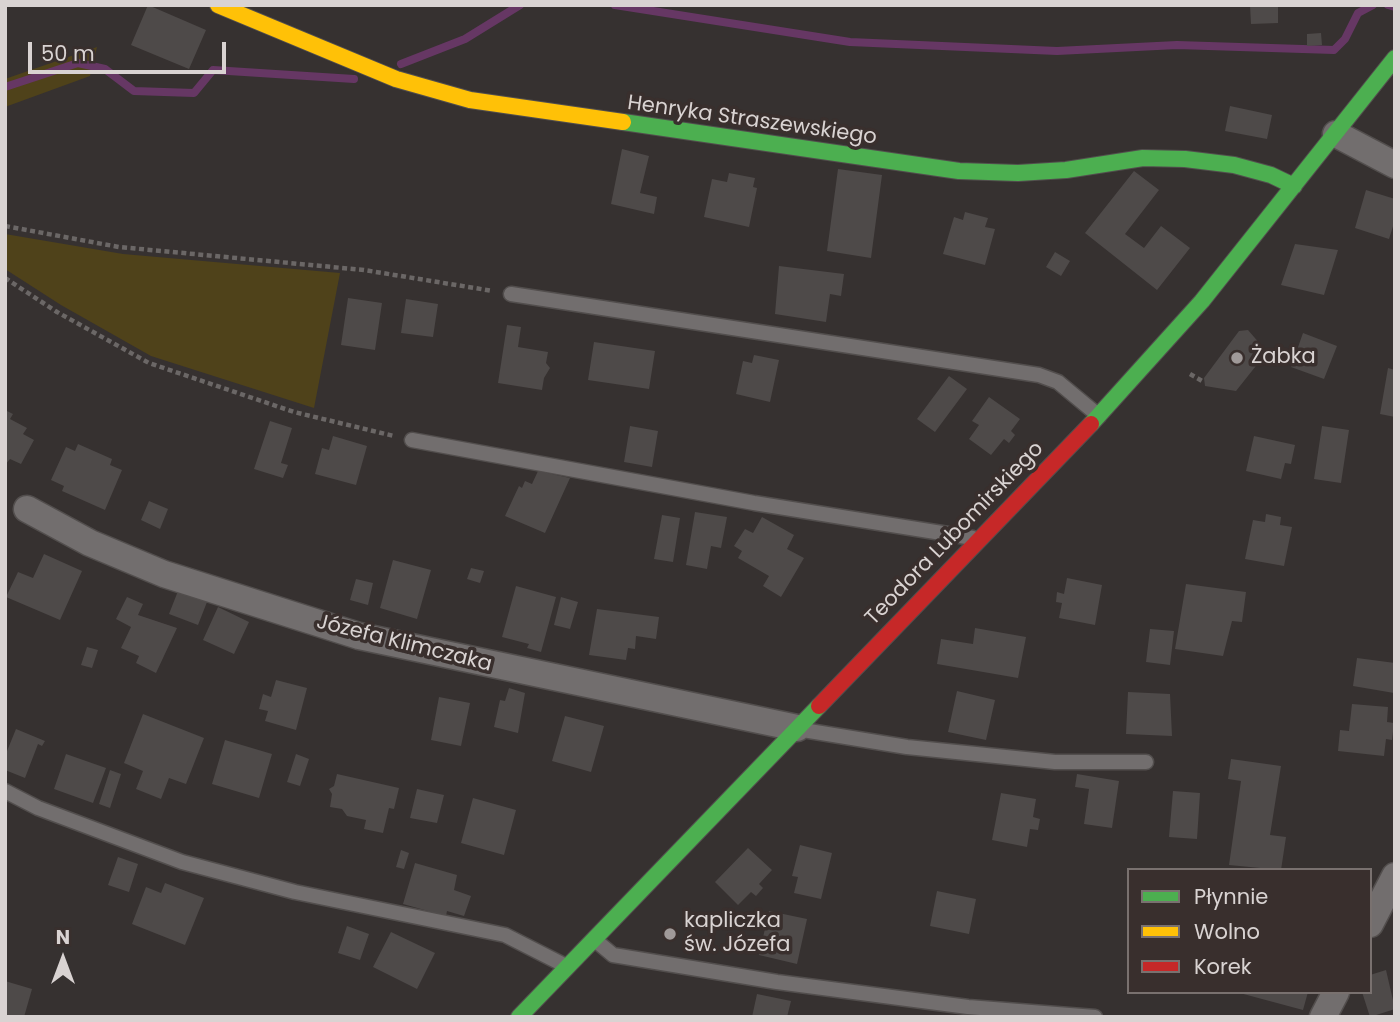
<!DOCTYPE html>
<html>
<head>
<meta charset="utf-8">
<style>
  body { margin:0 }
  #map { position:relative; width:1400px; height:1022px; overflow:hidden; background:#363130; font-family:Poppins,sans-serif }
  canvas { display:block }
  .frame { position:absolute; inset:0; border:7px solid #d9d3d2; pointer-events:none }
  .legend { position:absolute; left:1127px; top:868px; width:245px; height:126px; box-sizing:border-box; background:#392f2d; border:2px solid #79716f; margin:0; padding:9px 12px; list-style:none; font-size:21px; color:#d9d3d2 }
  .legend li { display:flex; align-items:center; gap:14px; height:35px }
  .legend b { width:35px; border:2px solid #79716f }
  .north { position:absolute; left:28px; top:924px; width:70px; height:70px; -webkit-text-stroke:5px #392f2d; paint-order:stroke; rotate:0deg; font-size:19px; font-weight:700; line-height:28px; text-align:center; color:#d9d3d2 }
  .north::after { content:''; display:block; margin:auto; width:24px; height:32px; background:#d9d3d2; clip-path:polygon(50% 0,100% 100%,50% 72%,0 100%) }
  .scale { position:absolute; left:28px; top:42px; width:198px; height:32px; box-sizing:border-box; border:4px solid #d9d3d2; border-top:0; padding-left:9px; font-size:21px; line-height:24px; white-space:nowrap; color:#d9d3d2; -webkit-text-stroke:5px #392f2d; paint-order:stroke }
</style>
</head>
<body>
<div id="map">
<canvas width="1400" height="1022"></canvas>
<div class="frame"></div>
<ul class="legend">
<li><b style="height:9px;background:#4caf50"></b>Płynnie</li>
<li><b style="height:9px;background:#ffc107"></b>Wolno</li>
<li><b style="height:9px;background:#c62828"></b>Korek</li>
</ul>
<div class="north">N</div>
<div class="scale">50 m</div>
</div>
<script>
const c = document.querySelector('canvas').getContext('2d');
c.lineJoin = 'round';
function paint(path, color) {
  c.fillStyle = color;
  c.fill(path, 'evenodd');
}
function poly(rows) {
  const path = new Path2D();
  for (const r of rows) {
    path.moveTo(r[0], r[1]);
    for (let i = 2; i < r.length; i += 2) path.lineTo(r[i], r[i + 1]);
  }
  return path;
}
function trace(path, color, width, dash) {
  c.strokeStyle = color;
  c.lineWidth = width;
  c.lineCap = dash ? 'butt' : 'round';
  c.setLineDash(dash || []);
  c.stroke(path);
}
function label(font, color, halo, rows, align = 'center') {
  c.font = font + ' Poppins,sans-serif';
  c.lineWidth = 7;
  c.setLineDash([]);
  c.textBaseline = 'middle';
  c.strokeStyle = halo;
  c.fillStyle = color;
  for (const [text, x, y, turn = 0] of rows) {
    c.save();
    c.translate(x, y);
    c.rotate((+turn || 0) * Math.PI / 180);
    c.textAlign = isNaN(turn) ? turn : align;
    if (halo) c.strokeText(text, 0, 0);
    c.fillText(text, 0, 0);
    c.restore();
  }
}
paint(poly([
  [97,47,90,76,5,107,5,79],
  [5,234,123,254,340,273,314,408,151,356,61,305,5,269]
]), '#4f421a');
trace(poly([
  [615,5,850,42,1057,51,1177,45,1334,50,1345,39,1358,13,1373,5],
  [1388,5,1395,7],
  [401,64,465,39,520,5],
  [5,87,78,63,105,69,134,91,194,93,213,70,354,79]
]), '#663764', 8);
paint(poly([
  [148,5,206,30,189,69,131,45],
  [1250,5,1278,5,1278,23,1251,24],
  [1321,33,1322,45,1307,46,1307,34],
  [1230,106,1272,115,1267,139,1225,131],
  [622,149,649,156,640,193,657,197,654,214,611,204],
  [838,169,882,175,871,258,827,251],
  [1134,171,1159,190,1125,234,1144,248,1161,226,1190,248,1157,290,1085,233],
  [729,173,755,178,753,187,757,188,749,227,704,217,712,179,727,182],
  [1366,190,1395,199,1395,220,1389,239,1355,228],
  [965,212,988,218,985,227,995,229,985,265,943,254,954,217,963,220],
  [1295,244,1338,250,1324,295,1281,285],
  [1055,252,1070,261,1061,276,1046,267],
  [779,266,844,274,841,296,830,294,826,322,775,314],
  [348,298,382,303,375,350,341,345],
  [406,299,438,304,433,337,401,333],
  [507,325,521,327,518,347,548,352,546,363,550,368,544,378,542,390,498,383],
  [1248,330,1267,352,1236,391,1205,386,1204,378,1239,331],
  [1303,333,1337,346,1324,379,1291,367],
  [594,342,655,351,649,389,588,380],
  [754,355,779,360,770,402,736,394,743,361,752,363],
  [1388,368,1395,370,1395,417,1380,414],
  [949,376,967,389,935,432,917,419],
  [989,397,1020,419,1011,431,1015,435,1009,443,1004,439,991,455,969,439,979,425,972,421],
  [5,410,13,414,10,419,27,428,23,434,34,440,21,464,10,459,5,465],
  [270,421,292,428,281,463,288,465,283,478,254,469],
  [630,426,658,431,652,467,624,462],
  [1322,426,1349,430,1341,483,1314,479],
  [333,436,367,446,356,485,315,474,322,448,329,450],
  [1254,436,1295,445,1291,464,1285,463,1281,479,1246,471],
  [78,444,112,459,110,465,122,470,105,510,62,491,64,486,51,480,66,447,75,451],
  [538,471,570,478,545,533,505,516,519,486,522,488,525,481,532,484],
  [149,501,168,509,160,529,141,520],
  [695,512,727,517,721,548,711,546,707,569,686,565],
  [1266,514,1281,517,1280,525,1292,527,1284,566,1245,559,1253,520,1265,522],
  [662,515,680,518,673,562,654,559],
  [762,517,794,535,787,549,804,558,781,597,763,586,769,576,738,558,742,551,734,546,745,529,753,533],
  [44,554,82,571,60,620,6,597,18,572,33,578],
  [393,560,431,570,417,619,380,608],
  [471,568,484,571,480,583,467,579],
  [1067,578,1102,585,1095,625,1059,618,1062,603,1056,602,1057,592,1064,594],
  [356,579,373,583,368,605,350,600],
  [1186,584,1246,592,1242,622,1232,621,1223,656,1175,649],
  [516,586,556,597,541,652,527,648,529,644,502,637],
  [178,591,207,602,198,625,169,614],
  [127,597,143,604,138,615,177,628,156,673,136,663,139,656,121,648,131,627,116,619],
  [561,597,578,602,570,629,554,625],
  [218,607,249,622,234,654,203,640],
  [597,609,659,617,656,639,636,636,635,649,628,648,626,660,589,655],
  [975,628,1026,637,1018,678,937,664,941,639,973,644],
  [1150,629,1174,631,1170,665,1146,662],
  [87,647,98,650,92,668,81,665],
  [1357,658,1395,663,1394,693,1353,686],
  [276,680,307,688,296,730,265,721,268,711,259,709,263,694,271,697],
  [509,688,525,693,518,733,494,727,500,700,505,701],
  [957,691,995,700,986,740,948,732],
  [1128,692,1170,694,1172,736,1126,734],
  [439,697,470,703,461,746,431,740],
  [1352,704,1388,707,1387,722,1394,723,1392,740,1386,739,1384,756,1338,751,1340,730,1349,731],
  [143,714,204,738,186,784,169,778,161,799,136,789,143,771,124,763],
  [565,716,604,726,591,772,552,761],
  [16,729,45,741,42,746,38,744,25,778,5,770,5,756],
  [225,740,272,754,259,798,212,784],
  [66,754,106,768,93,803,54,789],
  [296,754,309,759,300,786,287,782],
  [1231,759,1281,766,1270,835,1286,837,1281,870,1229,865,1241,781,1228,779],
  [110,770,121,774,110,808,99,804],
  [337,774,399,788,394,809,389,808,383,833,364,829,366,820,347,816,342,809,330,807,332,794,329,789,334,786],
  [1077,774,1119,781,1112,828,1084,824,1089,789,1075,787],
  [417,789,444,795,437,823,410,818],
  [1173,791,1200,793,1197,839,1169,837],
  [1001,793,1036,799,1033,817,1040,819,1038,830,1030,829,1027,847,992,840],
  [473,798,516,810,504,855,461,843],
  [800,845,832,853,821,899,794,893,798,877,792,876],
  [748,848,772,870,759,884,763,888,756,896,751,892,738,905,715,882],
  [401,850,409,853,404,869,396,867],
  [118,857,138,864,129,892,108,885],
  [415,863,457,875,454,890,471,896,464,916,447,911,446,916,403,904],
  [165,883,204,898,185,945,132,924,146,887,161,893],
  [937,891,976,899,969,934,930,926],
  [769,911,807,919,797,964,759,955],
  [347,926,369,934,360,960,338,953],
  [391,932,435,953,417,989,373,967],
  [1386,970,1395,1009,1370,1017,1362,992,1370,992,1370,975],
  [5,981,32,989,24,1017,5,1017],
  [1236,992,1308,992,1303,1010],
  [757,994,791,1001,787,1017,752,1017]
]), '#4e4a49');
const lane = poly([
  [511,294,1039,375,1058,382,1099,416],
  [412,440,754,503,973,538],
  [803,730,907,747,1055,762,1146,762],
  [5,791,38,808,182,862,295,892,505,935,566,966],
  [595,940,613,955,777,982,968,1007,1095,1017]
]);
const street = poly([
  [1336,134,1395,165],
  [27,509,90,543,164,574,359,636,797,728],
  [1370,924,1395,876],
  [1323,1017,1336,992]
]);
const fast = poly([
  [623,122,959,171,1018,173,1066,170,1143,158,1185,159,1234,165,1271,175,1294,186],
  [1091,424,1202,301,1395,58],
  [519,1017,819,706]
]);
const slow = poly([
  [218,5,396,79,470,100,623,122]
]);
const jam = poly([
  [819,706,1091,424]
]);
trace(lane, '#524e4d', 17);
trace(street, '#524e4d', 29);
trace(fast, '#524e4d', 18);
trace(slow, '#524e4d', 18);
trace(jam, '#524e4d', 18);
trace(poly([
  [5,226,119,247,364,270,493,291],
  [5,278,57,312,149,363,294,412,394,436],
  [1190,374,1204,382]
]), '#6b6766', 4.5, [5, 3.5]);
trace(lane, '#726e6e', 14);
trace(street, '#726e6e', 26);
trace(fast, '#4caf50', 16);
trace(slow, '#ffc107', 16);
trace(jam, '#c62828', 16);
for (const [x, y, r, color] of [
  [1237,358,7,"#a09a99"],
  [670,934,7,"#a09a99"]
]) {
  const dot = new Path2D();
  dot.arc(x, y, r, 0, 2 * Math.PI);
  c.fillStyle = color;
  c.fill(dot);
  trace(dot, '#392f2d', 2.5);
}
label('21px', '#d9d3d2', '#392f2d', [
  ["Henryka Straszewskiego",752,121,8],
  ["Teodora Lubomirskiego",955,534,-46],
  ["Józefa Klimczaka",404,644,14]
]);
label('21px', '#d9d3d2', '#392f2d', [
  ["Żabka",1251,358],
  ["kapliczka",684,922],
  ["św. Józefa",684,946]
], 'left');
</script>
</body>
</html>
